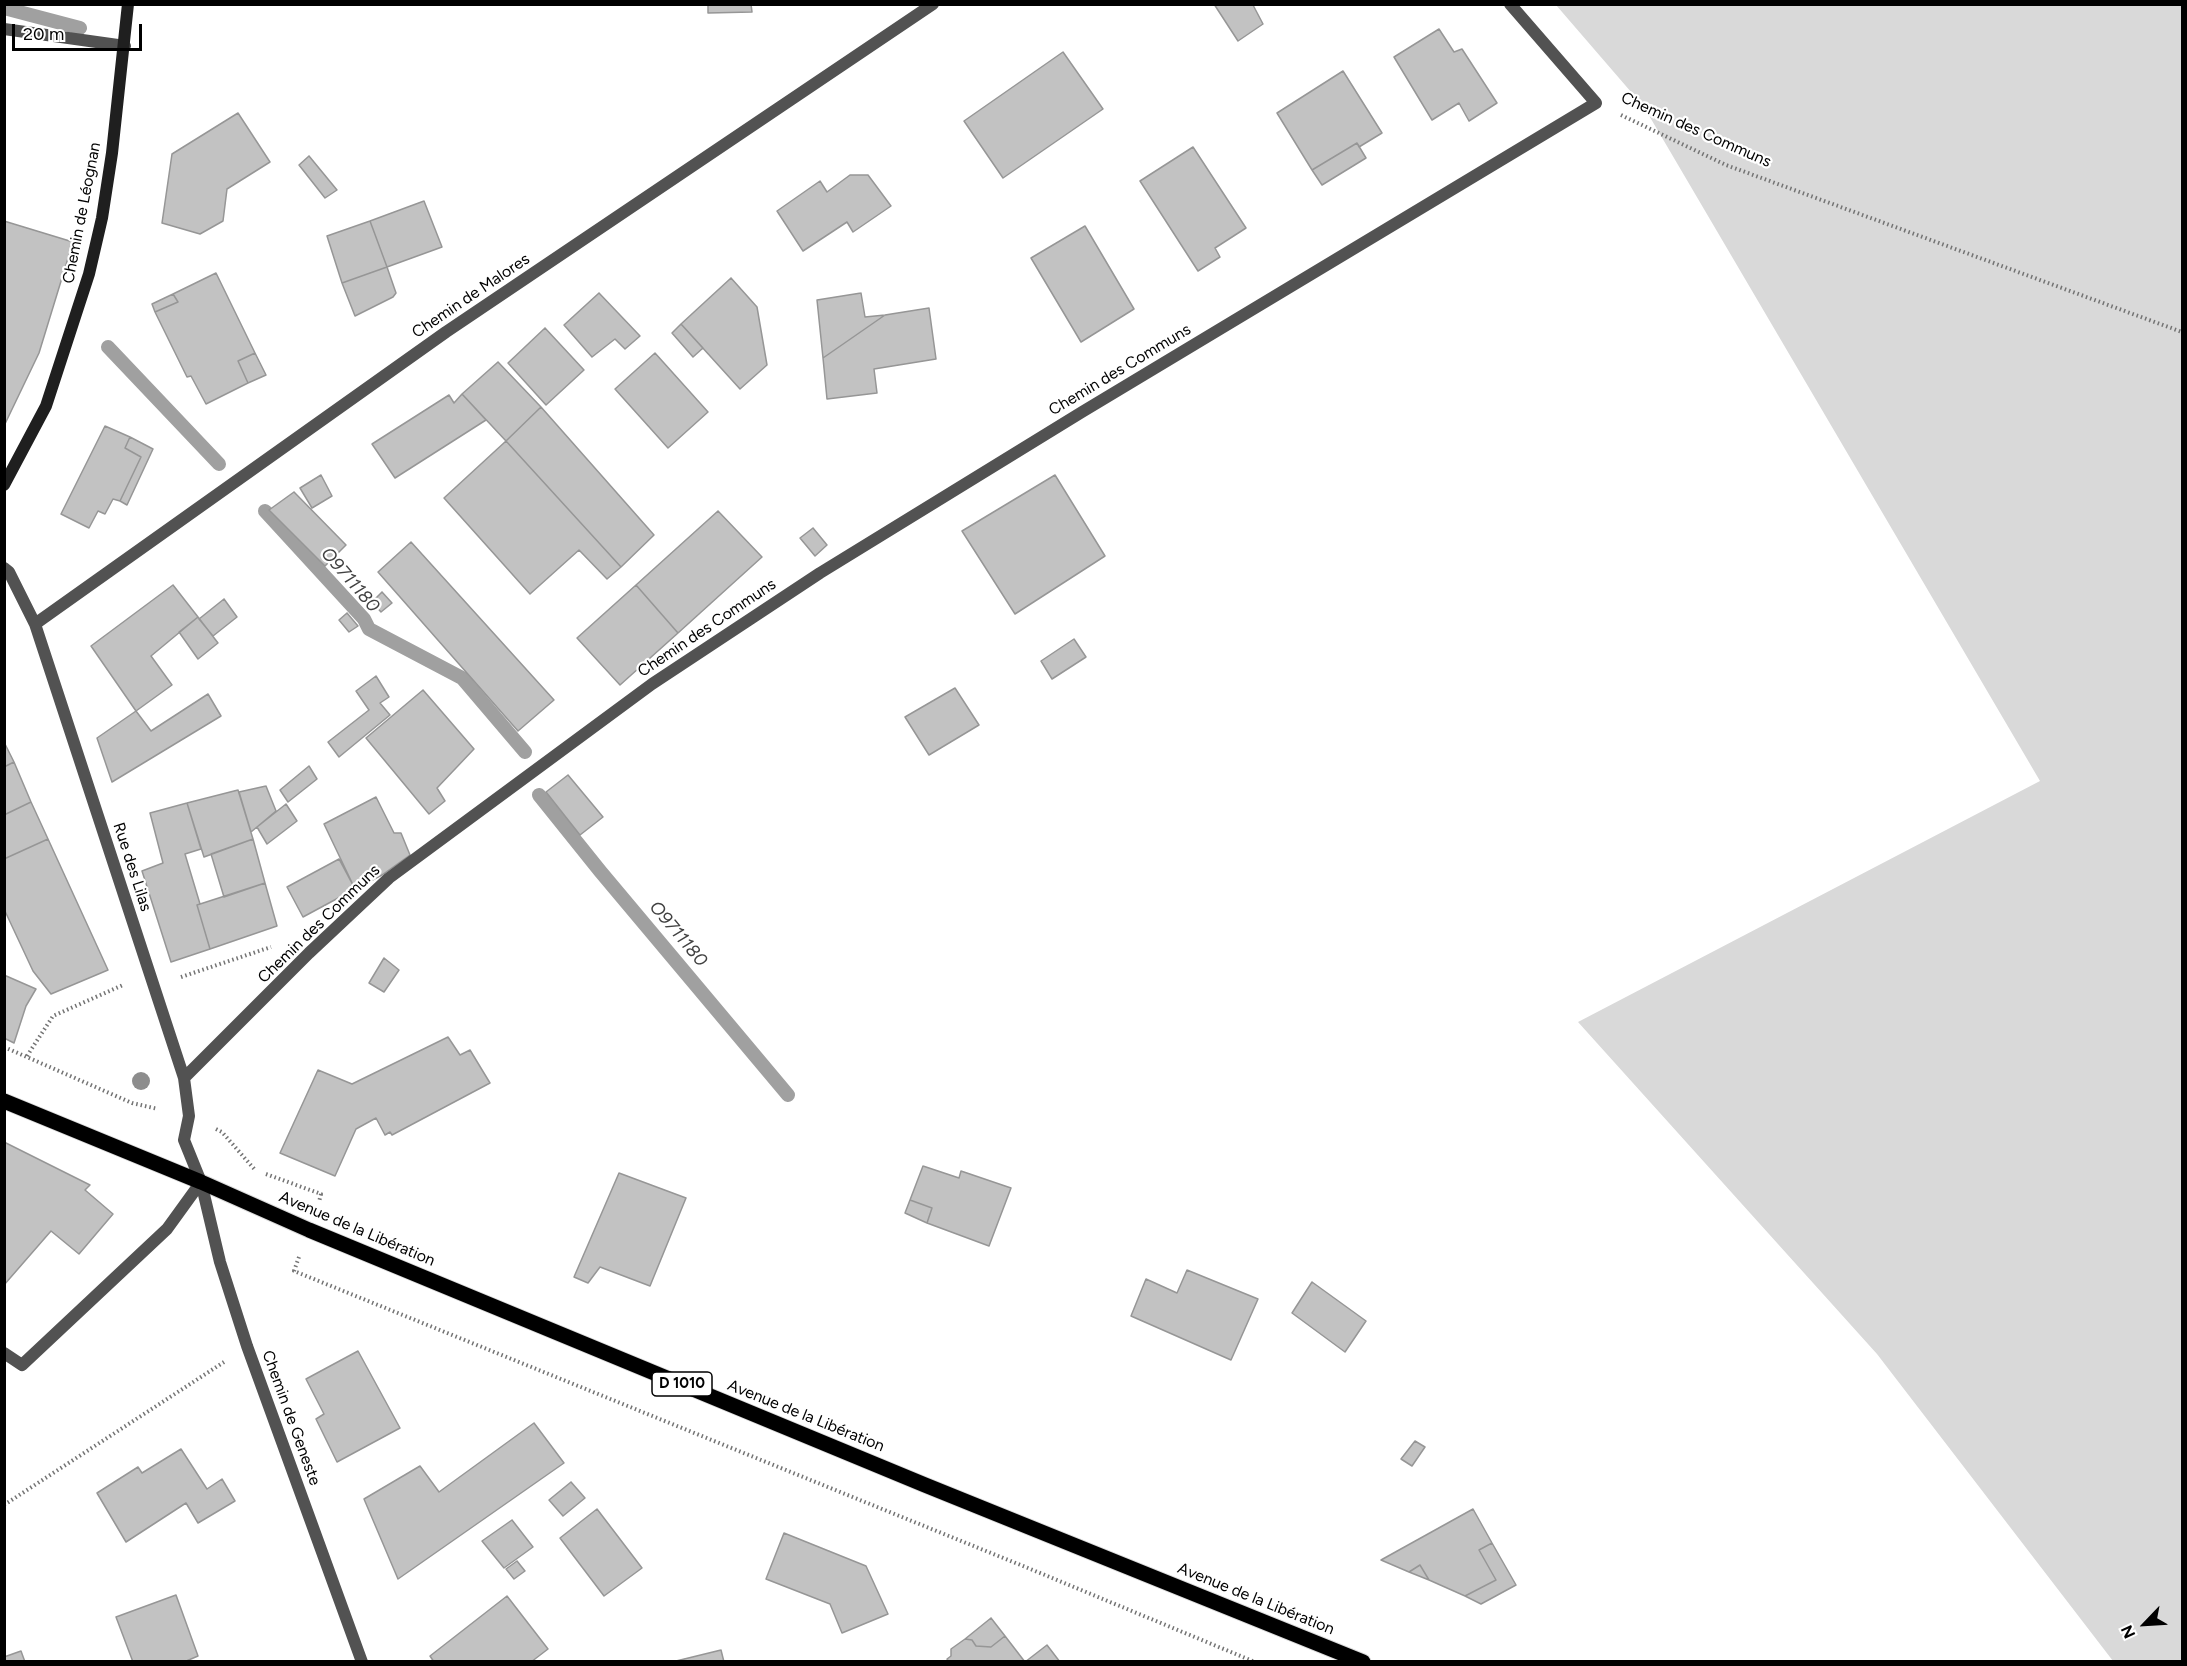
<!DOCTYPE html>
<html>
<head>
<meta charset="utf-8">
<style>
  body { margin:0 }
  #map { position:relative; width:2187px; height:1666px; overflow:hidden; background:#fff; font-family:Figtree,sans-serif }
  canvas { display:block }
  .frame { position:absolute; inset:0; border:6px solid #000; pointer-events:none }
  .north { position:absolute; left:2115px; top:1594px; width:60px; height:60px; -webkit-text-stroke:4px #fff; paint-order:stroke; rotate:245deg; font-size:16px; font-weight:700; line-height:24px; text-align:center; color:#000 }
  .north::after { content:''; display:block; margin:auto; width:21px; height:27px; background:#000; clip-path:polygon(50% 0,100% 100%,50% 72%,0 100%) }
  .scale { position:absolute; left:12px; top:24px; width:130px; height:27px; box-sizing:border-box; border:3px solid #000; border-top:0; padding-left:8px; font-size:18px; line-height:21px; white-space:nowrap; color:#000; -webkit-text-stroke:4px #fff; paint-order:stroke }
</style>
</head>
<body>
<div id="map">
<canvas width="2187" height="1666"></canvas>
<div class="frame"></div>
<div class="north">N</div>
<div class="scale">20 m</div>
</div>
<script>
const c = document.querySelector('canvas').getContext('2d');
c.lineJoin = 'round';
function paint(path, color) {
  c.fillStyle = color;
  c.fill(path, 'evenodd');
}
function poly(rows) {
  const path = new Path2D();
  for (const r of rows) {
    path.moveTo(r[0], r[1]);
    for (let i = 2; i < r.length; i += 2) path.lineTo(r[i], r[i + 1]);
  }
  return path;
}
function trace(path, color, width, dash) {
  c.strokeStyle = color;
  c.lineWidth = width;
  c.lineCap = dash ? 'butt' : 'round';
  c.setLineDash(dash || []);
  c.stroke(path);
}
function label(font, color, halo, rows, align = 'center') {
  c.font = font + ' Figtree,sans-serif';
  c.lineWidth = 4.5;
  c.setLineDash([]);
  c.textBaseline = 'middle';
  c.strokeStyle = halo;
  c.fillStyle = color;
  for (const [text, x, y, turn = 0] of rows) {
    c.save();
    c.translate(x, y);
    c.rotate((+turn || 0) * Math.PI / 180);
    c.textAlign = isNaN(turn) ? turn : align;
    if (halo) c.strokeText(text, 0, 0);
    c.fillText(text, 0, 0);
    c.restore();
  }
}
paint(poly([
  [1556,5,2182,5,2182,1661,2113,1661,1877,1354,1578,1022,2040,781,1644,107]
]), '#d9d9d9');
trace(poly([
  [4,8,80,28],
  [108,347,219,464],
  [265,511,364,619,369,629,462,678,525,752],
  [539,795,600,871,788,1095]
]), '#a0a0a0', 14);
const building = poly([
  [708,4,751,4,752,12,708,13,708,4],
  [1214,4,1254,4,1253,5,1263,24,1238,41,1214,4],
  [1439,29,1454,52,1462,49,1497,103,1469,121,1459,103,1432,120,1394,57,1439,29],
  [1063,52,1103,109,1003,178,964,121,1063,52],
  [1343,71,1382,133,1359,147,1357,143,1312,170,1277,113,1343,71],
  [238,113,270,162,227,189,223,221,200,234,162,223,172,154,238,113],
  [1357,143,1366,158,1322,185,1312,170,1357,143],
  [1193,147,1246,228,1215,248,1220,257,1198,271,1140,181,1193,147],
  [309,156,337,190,325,198,299,165,309,156],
  [850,175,868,175,891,206,853,232,847,222,803,251,777,211,820,181,827,192,850,175],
  [424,201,442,247,387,267,370,221,424,201],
  [4,221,73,242,39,353,4,426,4,221],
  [370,221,387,267,342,283,327,236,370,221],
  [1085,226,1134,309,1081,342,1031,258,1085,226],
  [387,267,396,293,393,297,355,316,342,283,387,267],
  [216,273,255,353,238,361,248,383,206,404,191,376,187,377,155,312,178,302,173,294,216,273],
  [731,278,757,307,767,365,740,389,681,324,731,278],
  [599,293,640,336,625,349,615,339,592,357,564,325,599,293],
  [861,293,865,317,885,315,823,358,817,300,861,293],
  [173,294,178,302,155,312,152,304,173,294],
  [929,308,936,359,874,369,877,393,827,399,823,358,885,315,929,308],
  [681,324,703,348,693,357,672,333,681,324],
  [545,328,584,370,546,405,508,363,545,328],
  [255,353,266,375,248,383,238,361,255,353],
  [655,353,708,412,668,448,615,389,655,353],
  [498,362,541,407,506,441,462,394,498,362],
  [462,394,486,420,395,478,372,444,449,395,454,403,462,394],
  [541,407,654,535,621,567,506,441,541,407],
  [105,426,130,437,125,448,141,457,120,501,113,499,105,514,98,511,89,528,61,514,105,426],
  [130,437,153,449,127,505,120,501,141,457,125,448,130,437],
  [506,441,621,567,607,579,579,550,530,594,444,498,506,441],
  [321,475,332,496,312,508,300,488,321,475],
  [1055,475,1105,556,1015,614,962,531,1055,475],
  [294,492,346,545,325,566,269,510,294,492],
  [718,511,762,557,678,633,636,585,718,511],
  [813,528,827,545,815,556,800,538,813,528],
  [411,542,554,700,518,731,378,572,411,542],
  [173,585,198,617,151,656,172,685,136,711,91,646,173,585],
  [636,585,678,633,620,685,577,638,636,585],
  [382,592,392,603,381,612,372,602,382,592],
  [224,599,237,617,213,636,199,619,224,599],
  [347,613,358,626,349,632,339,620,347,613],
  [198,617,218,643,198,659,179,632,198,617],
  [1074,639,1086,657,1052,679,1041,661,1074,639],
  [376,676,389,697,380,703,390,715,339,757,328,742,369,710,356,691,376,676],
  [955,688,979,725,929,755,905,717,955,688],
  [423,690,474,749,437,788,445,801,429,814,366,738,423,690],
  [208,694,221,716,112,782,97,738,136,711,151,731,208,694],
  [4,742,14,762,4,767,4,742],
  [14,762,31,802,4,815,4,767,14,762],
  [309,766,317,779,288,802,280,790,309,766],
  [568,775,603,817,580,835,546,792,568,775],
  [266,786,276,811,251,832,239,792,266,786],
  [238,790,253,839,204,857,187,803,238,790],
  [376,797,394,833,401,833,410,855,382,875,355,889,324,824,376,797],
  [31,802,48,839,4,859,4,815,31,802],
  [187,803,201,849,185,854,200,904,197,905,210,949,171,962,142,871,163,863,150,813,187,803],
  [286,804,297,821,267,844,257,827,286,804],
  [48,839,108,970,51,994,33,971,4,909,4,859,48,839],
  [253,839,265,883,224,897,211,854,253,839],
  [339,859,355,889,303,917,287,887,339,859],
  [265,883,277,926,210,949,197,905,265,883],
  [384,958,399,970,384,992,369,983,384,958],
  [4,975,36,989,26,1006,14,1043,4,1038,4,975],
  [448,1037,460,1055,470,1050,490,1083,392,1135,390,1132,385,1135,376,1118,356,1129,335,1176,280,1153,318,1070,352,1084,448,1037],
  [4,1142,90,1185,85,1190,113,1214,79,1254,51,1231,4,1285,4,1142],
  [923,1166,959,1178,961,1171,1011,1188,989,1246,927,1223,932,1208,910,1200,923,1166],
  [619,1173,686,1198,650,1286,600,1267,588,1283,574,1277,619,1173],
  [910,1200,932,1208,927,1223,905,1213,910,1200],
  [1187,1270,1258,1299,1231,1360,1131,1316,1146,1279,1177,1293,1187,1270],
  [1312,1282,1366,1321,1345,1352,1292,1313,1312,1282],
  [358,1351,400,1428,337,1462,316,1419,324,1414,306,1379,358,1351],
  [534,1423,564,1463,398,1579,364,1499,420,1466,439,1492,534,1423],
  [1415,1441,1425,1447,1412,1466,1401,1459,1415,1441],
  [181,1449,207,1489,222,1479,235,1501,198,1523,186,1503,126,1542,97,1493,138,1467,142,1473,181,1449],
  [571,1482,585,1498,563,1516,549,1500,571,1482],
  [597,1509,642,1568,604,1596,560,1538,597,1509],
  [1473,1509,1492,1543,1479,1550,1496,1580,1465,1596,1429,1580,1420,1565,1409,1572,1381,1560,1473,1509],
  [512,1520,533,1547,504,1568,482,1541,512,1520],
  [784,1533,866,1566,888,1614,842,1633,830,1604,766,1579,784,1533],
  [1492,1543,1516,1585,1481,1604,1465,1596,1496,1580,1479,1550,1492,1543],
  [517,1561,525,1571,514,1579,506,1569,517,1561],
  [1420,1565,1429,1580,1409,1572,1420,1565],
  [176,1595,198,1656,184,1662,133,1662,116,1617,176,1595],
  [507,1596,548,1649,531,1662,434,1662,430,1656,507,1596],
  [991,1618,1005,1636,991,1647,976,1646,972,1640,965,1639,991,1618],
  [1005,1636,1025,1662,949,1662,947,1659,951,1656,951,1649,965,1639,972,1640,976,1646,991,1647,1005,1636],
  [1047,1645,1060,1662,1025,1662,1047,1645],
  [721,1650,724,1662,672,1662,721,1650],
  [21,1651,25,1662,4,1662,4,1657,21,1651]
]);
paint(building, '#c2c2c2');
trace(building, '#969696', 1.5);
const primary = poly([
  [4,1101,201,1182,309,1230,925,1485,1363,1662]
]);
trace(primary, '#dbdbdb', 17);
trace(poly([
  [1621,115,1726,165,2182,332],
  [181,977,271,947],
  [4,1047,132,1103,158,1109],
  [27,1056,53,1016,123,985],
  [216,1129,222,1132,256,1171],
  [266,1174,321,1194,319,1202],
  [299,1257,294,1271,1028,1568,1255,1662],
  [4,1505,224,1362]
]), '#747474', 4, [1.5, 3]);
trace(poly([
  [4,29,125,46],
  [4,1353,22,1365,167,1229,201,1182]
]), '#525252', 12);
trace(poly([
  [4,568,9,572,35,624,184,1078,189,1116,184,1140,201,1182,220,1262,247,1346,362,1662],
  [35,624,446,332,933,4],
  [184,1078,309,953,389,878,652,684,820,573,1082,412,1596,103,1510,4]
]), '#525252', 12);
trace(poly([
  [4,485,46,406,89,274,102,218,112,153,128,4]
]), '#1f1f1f', 12);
trace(primary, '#000', 15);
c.fillStyle = '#8d8d8d';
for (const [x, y] of [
  [141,1081]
]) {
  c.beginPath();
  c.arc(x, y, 9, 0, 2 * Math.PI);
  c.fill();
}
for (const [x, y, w] of [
  [682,1384,60]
]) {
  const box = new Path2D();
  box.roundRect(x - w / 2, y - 12, w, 24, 4.5);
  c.fillStyle = '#fff';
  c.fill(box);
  trace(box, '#000', 1.5);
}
label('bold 15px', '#000', null, [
  ["D 1010",682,1384]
]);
label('16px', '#000', '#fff', [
  ["Chemin des Communs",1696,130,24],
  ["Chemin de Léognan",82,213,-79],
  ["Chemin de Malores",471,296,-34],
  ["Chemin des Communs",1120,370,-31],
  ["Chemin des Communs",707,628,-34],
  ["Rue des Lilas",132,867,72],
  ["Chemin des Communs",319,924,-44],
  ["Avenue de la Libération",357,1229,23],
  ["Avenue de la Libération",806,1416,22],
  ["Chemin de Geneste",291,1418,70],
  ["Avenue de la Libération",1256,1599,22]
]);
label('italic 18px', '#414141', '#fff', [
  ["O9711180",350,580,49],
  ["O9711180",678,934,50]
]);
</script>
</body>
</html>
